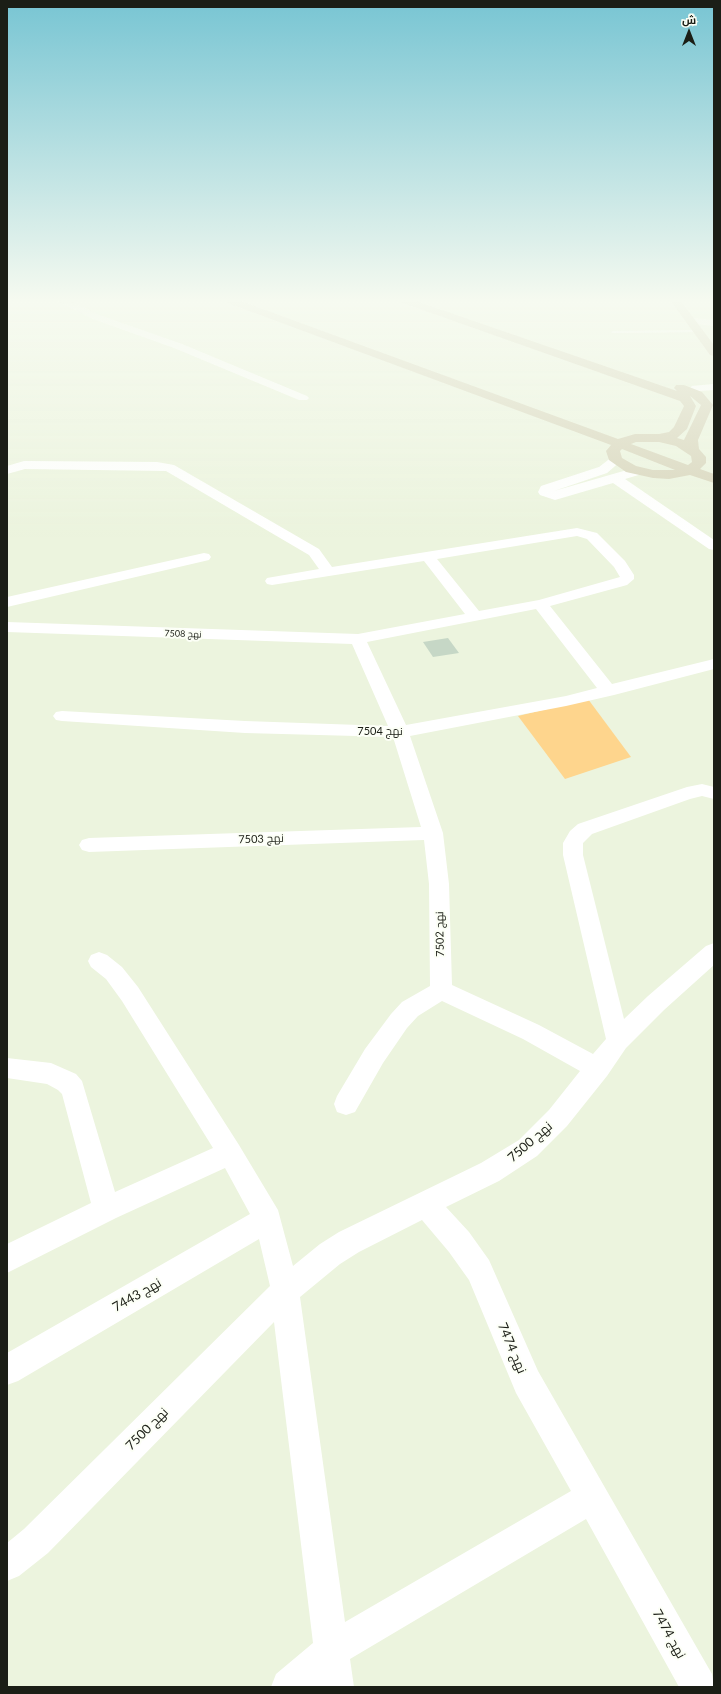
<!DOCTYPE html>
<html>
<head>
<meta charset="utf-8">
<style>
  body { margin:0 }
  #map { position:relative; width:721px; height:1694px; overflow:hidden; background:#ecf4de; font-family:Lato,Cairo,sans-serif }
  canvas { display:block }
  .frame { position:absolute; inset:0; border:8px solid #1b1e16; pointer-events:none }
  .north { position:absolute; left:669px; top:12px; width:40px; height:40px; -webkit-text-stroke:3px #fcfff6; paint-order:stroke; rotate:0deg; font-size:11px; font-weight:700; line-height:16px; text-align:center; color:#1b1e16 }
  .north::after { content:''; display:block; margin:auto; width:14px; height:18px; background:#1b1e16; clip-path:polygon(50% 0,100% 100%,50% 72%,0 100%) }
</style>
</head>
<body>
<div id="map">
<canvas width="721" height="1694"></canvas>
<div class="frame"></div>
<div class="north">ش</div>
</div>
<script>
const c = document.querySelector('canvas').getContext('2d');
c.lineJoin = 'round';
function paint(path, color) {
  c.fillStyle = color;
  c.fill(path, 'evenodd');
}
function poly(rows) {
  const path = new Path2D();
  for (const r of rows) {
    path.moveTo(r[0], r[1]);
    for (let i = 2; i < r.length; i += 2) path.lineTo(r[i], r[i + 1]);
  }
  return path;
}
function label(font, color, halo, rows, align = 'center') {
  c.font = font + ' Lato,Cairo,sans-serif';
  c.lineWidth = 4;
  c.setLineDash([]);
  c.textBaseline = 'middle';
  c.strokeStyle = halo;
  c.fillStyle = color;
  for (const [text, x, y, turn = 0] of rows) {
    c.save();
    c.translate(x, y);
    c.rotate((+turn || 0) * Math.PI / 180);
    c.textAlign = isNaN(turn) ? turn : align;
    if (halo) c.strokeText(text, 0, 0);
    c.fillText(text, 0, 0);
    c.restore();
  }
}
paint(poly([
  [588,699,631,757,565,779,518,716]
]), '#fed58d');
paint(poly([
  [448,638,459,653,433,657,423,642]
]), '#c6d7c6');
paint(poly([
  [699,330,701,332,613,333,611,332,613,331,699,330]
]), '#fff');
paint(poly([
  [56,300,68,300,99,315,182,344,307,396,309,398,307,400,299,400,174,348,93,319,56,300],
  [692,318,714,320,714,326,689,323,687,321,692,318],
  [714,384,714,390,699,391,692,395,686,392,692,386,714,384],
  [616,456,622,460,607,473,554,491,634,468,642,468,644,471,642,474,625,479,714,540,714,550,709,549,613,483,555,500,540,495,538,492,541,486,599,467,612,457,616,456],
  [24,461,157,462,174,465,319,549,332,567,577,528,597,533,625,561,634,575,634,579,627,585,550,606,612,684,714,659,714,669,614,695,566,706,410,736,443,833,449,884,452,985,539,1025,593,1054,606,1039,563,855,563,843,570,831,578,824,687,787,702,784,714,787,714,799,702,796,690,799,592,834,583,843,583,855,624,1019,648,996,706,946,714,943,714,965,664,1010,626,1048,607,1076,567,1126,537,1156,499,1181,446,1207,469,1232,489,1260,538,1371,712,1674,714,1687,679,1687,586,1519,350,1659,354,1687,271,1687,276,1674,313,1643,274,1322,48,1553,19,1576,7,1581,7,1543,24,1529,270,1286,259,1239,18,1381,7,1385,7,1353,250,1214,225,1168,116,1218,7,1273,7,1244,91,1203,62,1094,58,1090,47,1084,7,1078,7,1058,51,1063,76,1074,82,1081,115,1192,213,1148,122,1001,106,979,91,967,88,961,91,955,99,952,107,955,122,967,138,987,239,1145,278,1210,293,1266,320,1244,339,1232,481,1163,519,1140,549,1110,580,1071,523,1039,442,1001,418,1016,407,1028,383,1063,355,1112,346,1115,337,1112,334,1104,337,1096,365,1049,391,1014,402,1002,430,986,429,884,424,840,89,852,82,850,79,845,82,840,89,838,421,827,393,737,245,733,62,721,56,720,53,716,56,712,62,711,245,721,388,726,352,644,7,632,7,622,358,634,465,614,424,561,272,585,267,584,265,581,267,578,319,569,309,555,166,471,25,469,7,474,7,466,24,461],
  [577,536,587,539,614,567,620,577,539,600,479,611,437,559,577,536],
  [536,609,597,688,566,696,406,725,367,642,536,609],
  [422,1220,449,1252,469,1280,516,1393,571,1491,345,1622,300,1297,340,1264,359,1252,422,1220],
  [204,553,209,554,211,557,209,560,7,607,7,597,204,553]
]), '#fff');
paint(poly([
  [224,300,238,300,618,439,635,434,659,434,669,432,674,427,684,406,680,401,400,302,399,300,413,300,677,391,674,388,676,385,684,385,702,392,713,405,698,440,699,449,706,457,706,463,700,469,714,474,714,483,690,475,669,479,653,478,626,472,609,460,606,451,611,445,225,302,224,300],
  [690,396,701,405,684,440,677,438,687,429,696,406,690,396],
  [636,442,659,442,676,446,691,456,692,462,688,465,631,444,636,442],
  [622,449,675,470,653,470,636,466,622,458,620,451,622,449],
  [670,300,680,300,714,345,714,356,710,355,670,300]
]), '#d7d4ba');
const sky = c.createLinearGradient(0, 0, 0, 537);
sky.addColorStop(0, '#78c5d3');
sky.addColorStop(0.56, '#f6faf0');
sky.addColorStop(1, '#f6faf000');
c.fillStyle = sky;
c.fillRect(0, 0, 721, 537);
label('9px', '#1b1e16', '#fcfff6', [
  ["نهج 7508",183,634,2]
]);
label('11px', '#1b1e16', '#fcfff6', [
  ["نهج 7504",380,731],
  ["نهج 7503",261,839,-2],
  ["نهج 7502",440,934,-91]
]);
label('13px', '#1b1e16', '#fcfff6', [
  ["نهج 7500",530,1142,-41],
  ["نهج 7443",137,1295,-30],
  ["نهج 7474",512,1348,67],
  ["نهج 7500",147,1429,-45],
  ["نهج 7474",669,1634,61]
]);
</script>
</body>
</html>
